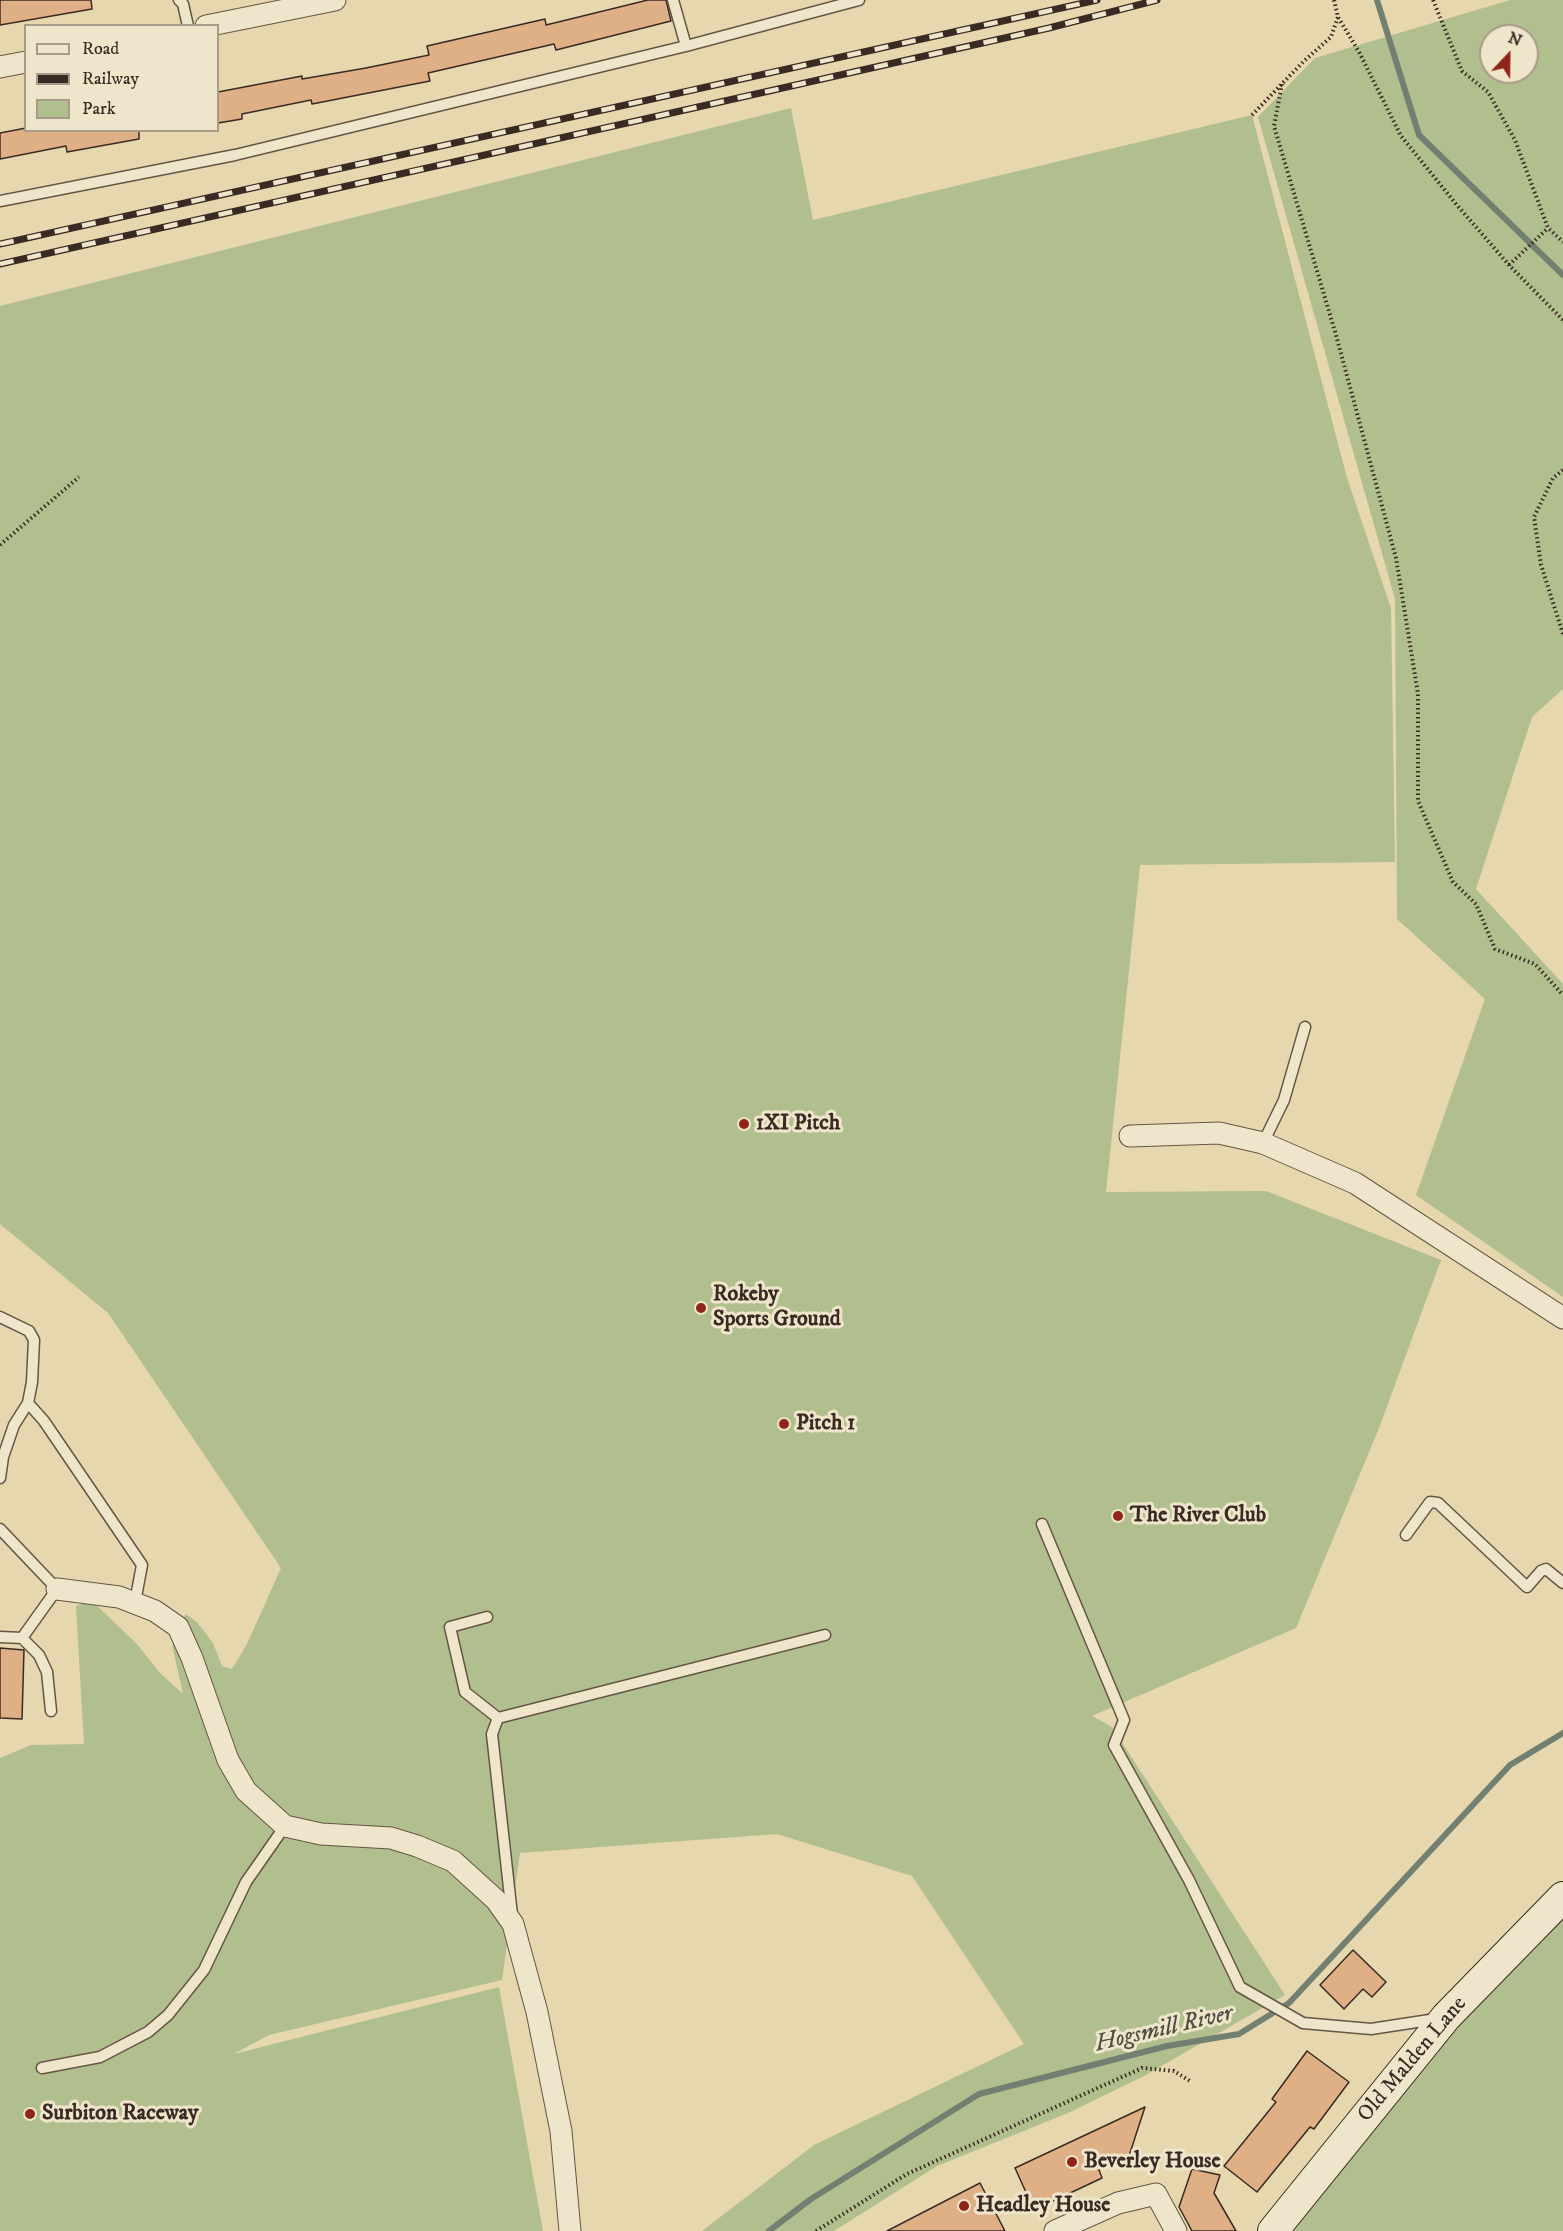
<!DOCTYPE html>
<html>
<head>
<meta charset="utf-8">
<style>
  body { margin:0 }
  #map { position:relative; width:1563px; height:2231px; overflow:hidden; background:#e6d7ae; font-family:"IM FELL DW Pica",serif }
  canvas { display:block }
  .legend { position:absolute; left:24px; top:24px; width:195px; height:108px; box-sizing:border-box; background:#efe5ca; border:2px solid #a79a88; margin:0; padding:8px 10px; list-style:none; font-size:18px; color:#3a2a24 }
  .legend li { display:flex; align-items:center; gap:12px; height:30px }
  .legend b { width:30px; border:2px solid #a79a88 }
  .north { position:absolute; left:1479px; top:24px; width:60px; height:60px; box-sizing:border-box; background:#efe5ca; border:2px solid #a79a88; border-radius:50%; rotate:22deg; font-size:16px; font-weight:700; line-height:24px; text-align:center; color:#3a2a24 }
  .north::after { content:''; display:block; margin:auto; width:21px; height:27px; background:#8f2418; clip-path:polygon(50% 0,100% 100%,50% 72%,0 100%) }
</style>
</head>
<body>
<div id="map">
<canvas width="1563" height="2231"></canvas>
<ul class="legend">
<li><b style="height:8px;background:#efe5ca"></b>Road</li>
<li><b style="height:8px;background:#3a2a24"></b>Railway</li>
<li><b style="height:16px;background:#b1bf8e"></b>Park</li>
</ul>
<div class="north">N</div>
</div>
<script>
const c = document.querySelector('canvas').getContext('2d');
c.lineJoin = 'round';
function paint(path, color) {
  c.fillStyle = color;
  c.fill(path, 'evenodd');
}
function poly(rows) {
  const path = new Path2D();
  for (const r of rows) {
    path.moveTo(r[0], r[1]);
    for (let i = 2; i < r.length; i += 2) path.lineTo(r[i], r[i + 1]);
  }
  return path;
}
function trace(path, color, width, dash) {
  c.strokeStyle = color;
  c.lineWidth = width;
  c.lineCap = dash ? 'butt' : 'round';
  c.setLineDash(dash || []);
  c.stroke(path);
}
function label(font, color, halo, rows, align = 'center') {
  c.font = font + ' "IM FELL DW Pica",serif';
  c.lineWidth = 6;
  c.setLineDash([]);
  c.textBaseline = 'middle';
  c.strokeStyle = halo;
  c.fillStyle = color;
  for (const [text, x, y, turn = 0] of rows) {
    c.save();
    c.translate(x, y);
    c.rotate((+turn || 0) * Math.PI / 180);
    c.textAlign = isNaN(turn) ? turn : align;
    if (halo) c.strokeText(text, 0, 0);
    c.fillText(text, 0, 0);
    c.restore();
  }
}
paint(poly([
  [1510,0,1563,0,1563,689,1532,717,1476,889,1563,984,1563,1297,1416,1195,1485,999,1397,919,1395,599,1258,117,1315,58],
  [1491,36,1527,36,1527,72,1491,72],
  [791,108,813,220,1252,115,1347,478,1391,608,1395,862,1140,865,1106,1192,1266,1191,1441,1260,1379,1428,1296,1628,1092,1716,1112,1727,1285,1995,1144,2076,1068,2113,937,2166,834,2231,702,2231,814,2145,1024,2044,912,1876,777,1834,520,1853,502,1980,269,2035,234,2054,499,1987,543,2231,0,2231,0,1758,31,1745,84,1744,76,1606,92,1601,136,1643,161,1674,183,1694,172,1645,185,1632,181,1620,186,1614,197,1622,213,1643,222,1666,232,1669,247,1644,281,1568,108,1313,0,1224,0,306],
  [1563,1907,1563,2231,1294,2231,1508,1959]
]), '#b1bf8e');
trace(poly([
  [1377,0,1419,135,1563,275],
  [769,2231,811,2199,979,2094,1167,2046,1239,2034,1289,2003,1510,1765,1563,1733]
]), '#728071', 6);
const building = poly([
  [0,0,91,0,92,9,0,25,0,0],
  [648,0,666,0,671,21,556,50,554,44,428,73,430,81,312,104,311,100,242,114,242,119,218,123,218,92,302,76,302,79,366,68,429,55,427,46,545,19,546,25,648,0],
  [26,128,26,130,139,130,139,139,67,152,66,146,0,159,0,133,26,128],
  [0,1648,24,1650,22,1719,0,1718,0,1648],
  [1353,1950,1386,1982,1372,1997,1363,1989,1344,2009,1320,1985,1353,1950],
  [1307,2051,1349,2082,1314,2129,1310,2127,1257,2192,1224,2166,1276,2102,1272,2099,1307,2051],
  [1145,2107,1129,2156,1099,2170,1102,2178,1034,2210,1015,2168,1145,2107],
  [1192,2169,1220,2175,1214,2193,1236,2231,1192,2231,1179,2207,1192,2169],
  [980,2183,1005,2231,887,2231,980,2183]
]);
paint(building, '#dfaf85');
trace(building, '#3a2a24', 1.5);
const service = poly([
  [179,0,183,4,188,26],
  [673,0,686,46],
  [0,201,235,155,686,46,859,0],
  [1263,1143,1284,1100,1305,1027],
  [0,1317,29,1331,34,1340,32,1382,28,1403,14,1425,3,1457,0,1478],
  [28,1403,44,1421,142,1565,135,1602],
  [1042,1524,1124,1720,1114,1745,1189,1880,1240,1987,1303,2023,1371,2029,1436,2019],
  [0,1529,57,1589,22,1638,0,1637],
  [1406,1535,1430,1502,1438,1503,1527,1587,1541,1571,1546,1569,1563,1583],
  [487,1617,450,1627,465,1692,498,1718],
  [22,1638,39,1655,47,1672,51,1711],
  [512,1915,492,1734,498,1718,825,1635],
  [42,2068,100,2057,148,2032,168,2015,204,1970,246,1882,285,1826]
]);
const minor = poly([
  [206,26,335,0],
  [0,67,26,62],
  [1130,1136,1219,1133,1263,1143,1355,1183,1563,1318],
  [57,1589,119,1597,155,1611,178,1627,192,1658,228,1760,246,1791,285,1826,321,1834,391,1838,417,1846,453,1861,496,1900,513,1924,537,2012,561,2131,570,2231],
  [1055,2231,1118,2203,1156,2194,1176,2231]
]);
const secondary = poly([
  [1273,2231,1446,2017,1563,1897]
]);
trace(service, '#655546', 13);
trace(minor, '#655546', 23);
trace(secondary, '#3a2a24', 32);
trace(poly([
  [1334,0,1338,17,1359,52,1401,136,1456,204,1509,265,1563,320],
  [1433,0,1462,71,1488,92,1515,140,1548,228,1563,242],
  [1282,84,1274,126,1336,335,1396,558,1418,694,1418,801,1453,882,1476,904,1495,949,1535,964,1563,995],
  [1252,115,1303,62,1331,37,1338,17],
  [1509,265,1548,228],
  [1563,470,1553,478,1534,517,1541,565,1563,634],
  [0,545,79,477],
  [816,2231,907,2174,1142,2068,1174,2071,1190,2081]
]), '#3a2a24', 4, [1.5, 3]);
trace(service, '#efe5ca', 10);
trace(minor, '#efe5ca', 21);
trace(secondary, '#efe5ca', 30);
const rail = poly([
  [0,244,1097,0],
  [0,264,1049,28,1157,0]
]);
trace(rail, '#3a2a24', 7);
trace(rail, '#efe5ca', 4.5, [14]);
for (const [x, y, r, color] of [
  [744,1124,6,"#8f2418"],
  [701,1308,6,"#8f2418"],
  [784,1424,6,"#8f2418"],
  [1118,1516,6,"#8f2418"],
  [30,2114,6,"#8f2418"],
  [1072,2162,6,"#8f2418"],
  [964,2206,6,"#8f2418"]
]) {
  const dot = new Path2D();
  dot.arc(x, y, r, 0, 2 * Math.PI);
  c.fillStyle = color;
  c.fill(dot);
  trace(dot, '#efe5ca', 2);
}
label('bold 22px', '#3a2a24', '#efe5ca', [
  ["1XI Pitch",756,1124],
  ["Rokeby",713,1295],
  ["Sports Ground",713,1320],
  ["Pitch 1",796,1424],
  ["The River Club",1130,1516],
  ["Surbiton Raceway",42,2114],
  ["Beverley House",1084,2162],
  ["Headley House",976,2206]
], 'left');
label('22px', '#3a2a24', '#efe5ca', [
  ["Old Malden Lane",1413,2060,-50]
]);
label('italic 24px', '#514e44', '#efe5ca', [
  ["Hogsmill River",1164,2030,-13]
]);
</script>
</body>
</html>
